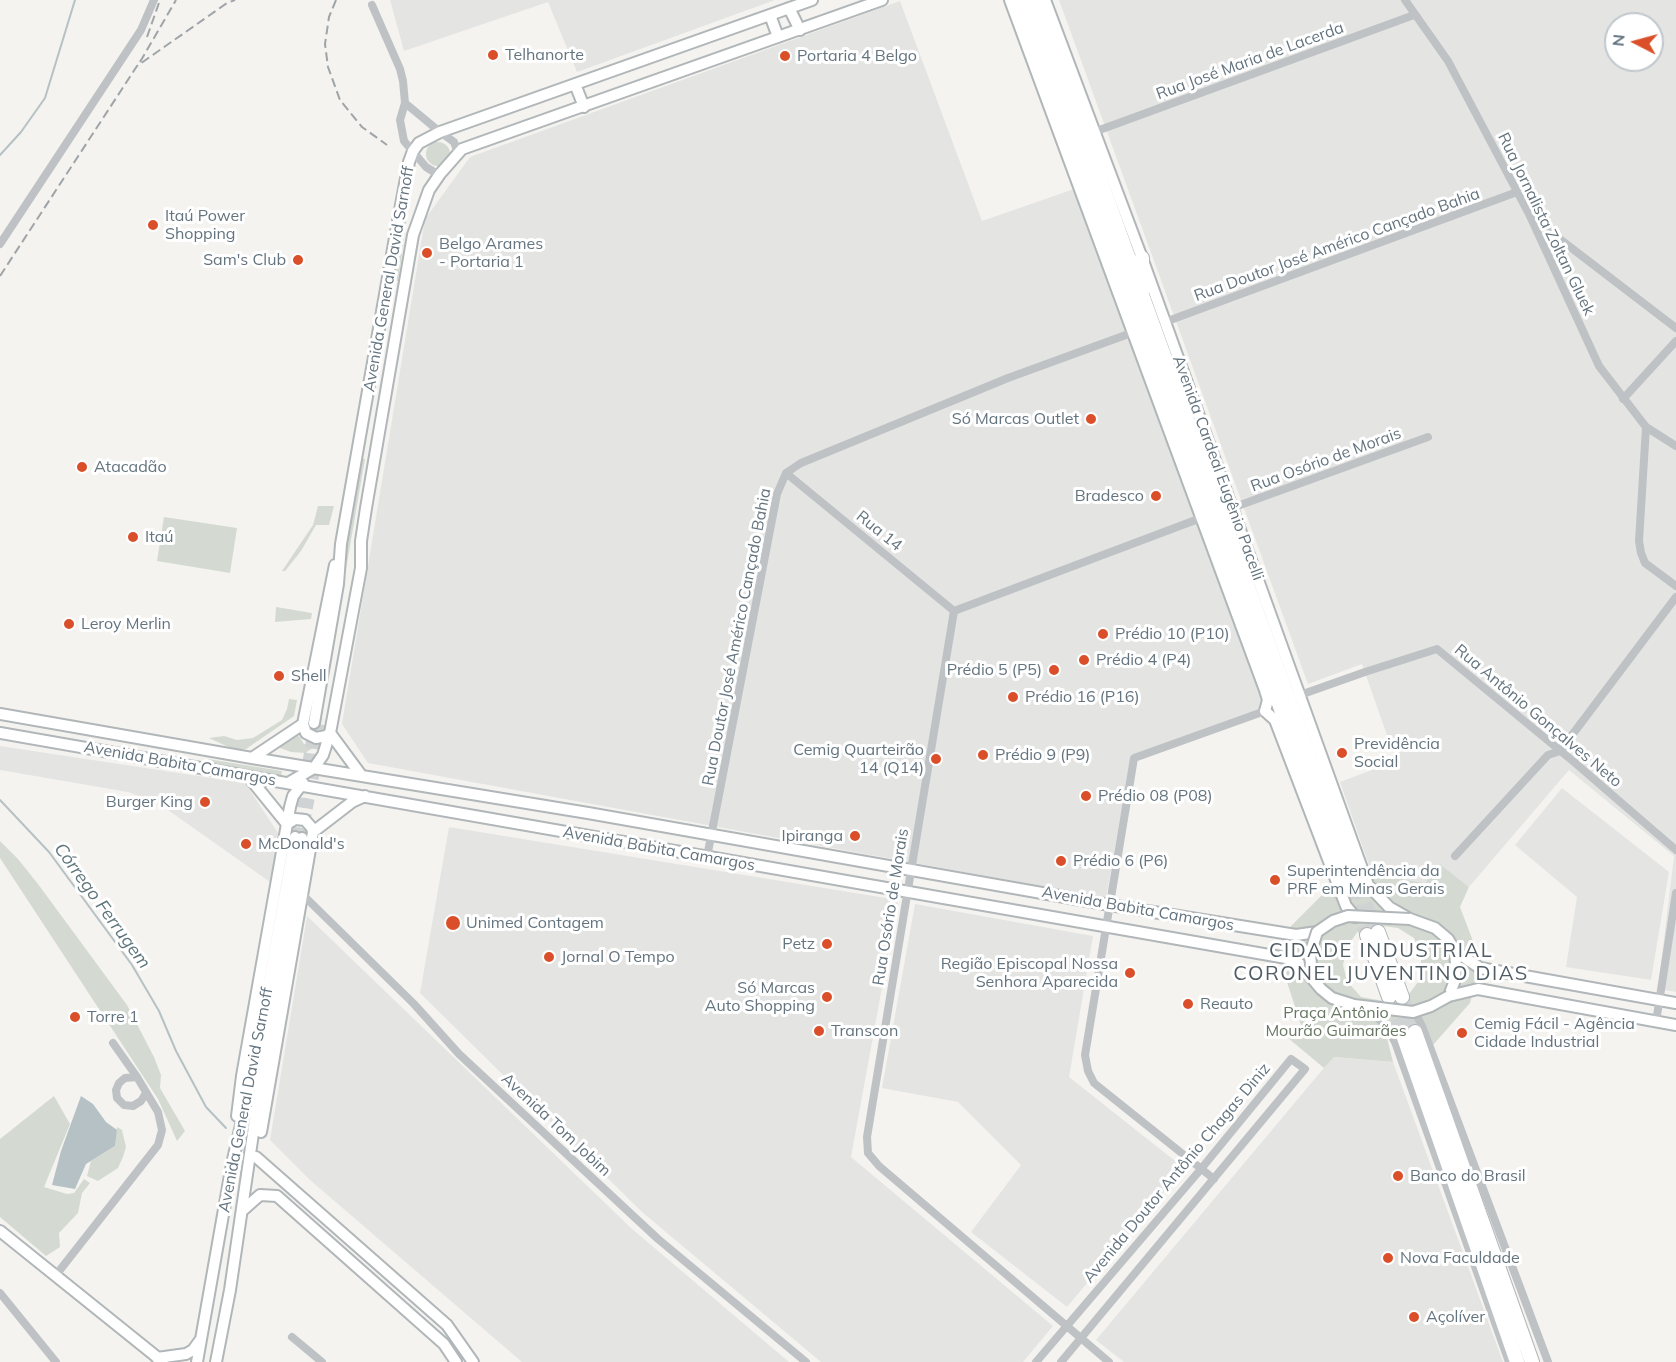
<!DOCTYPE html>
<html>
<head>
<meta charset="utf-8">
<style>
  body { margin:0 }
  #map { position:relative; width:1676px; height:1362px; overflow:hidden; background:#f4f3ef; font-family:Mulish,sans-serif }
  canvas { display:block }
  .north { position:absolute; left:1604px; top:12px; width:60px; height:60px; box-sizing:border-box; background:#fff; border:2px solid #c1c7cc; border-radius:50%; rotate:276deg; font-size:16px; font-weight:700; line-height:24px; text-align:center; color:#64747f }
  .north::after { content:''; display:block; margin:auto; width:21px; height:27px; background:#da4f29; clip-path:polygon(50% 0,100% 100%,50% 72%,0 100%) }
</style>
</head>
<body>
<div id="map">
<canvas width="1676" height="1362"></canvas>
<div class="north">N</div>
</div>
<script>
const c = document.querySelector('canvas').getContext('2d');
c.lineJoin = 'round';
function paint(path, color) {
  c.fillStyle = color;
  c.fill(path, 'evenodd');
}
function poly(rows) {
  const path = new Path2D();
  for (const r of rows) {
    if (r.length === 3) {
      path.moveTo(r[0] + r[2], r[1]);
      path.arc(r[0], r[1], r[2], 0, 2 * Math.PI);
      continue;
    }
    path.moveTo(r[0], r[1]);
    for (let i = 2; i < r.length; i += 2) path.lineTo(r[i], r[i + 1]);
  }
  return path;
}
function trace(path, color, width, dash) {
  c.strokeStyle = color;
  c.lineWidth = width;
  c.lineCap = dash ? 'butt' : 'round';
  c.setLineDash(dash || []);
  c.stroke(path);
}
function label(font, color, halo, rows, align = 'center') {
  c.font = font + ' Mulish,sans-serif';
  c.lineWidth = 6;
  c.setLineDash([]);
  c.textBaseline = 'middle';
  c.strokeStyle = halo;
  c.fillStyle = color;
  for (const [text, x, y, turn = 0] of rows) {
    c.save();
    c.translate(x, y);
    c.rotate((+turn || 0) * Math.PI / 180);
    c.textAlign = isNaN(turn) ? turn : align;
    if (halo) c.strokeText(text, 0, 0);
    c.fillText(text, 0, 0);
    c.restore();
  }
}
paint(poly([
  [390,0,775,0,577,72,548,2,404,51],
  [1059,0,1676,0,1676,992,1658,989,1674,856,1569,770,1469,887,1440,864,1425,883,1372,874,1340,782,1396,761,1362,664,1308,684],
  [1616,24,1652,24,1652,60,1616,60],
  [900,1,982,221,1074,189,1261,697,1259,709,1131,755,1106,898,368,763,342,724,425,219,470,157],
  [0,746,245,783,280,836,270,882,158,803,128,792,0,770],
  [1562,788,1669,872,1651,980,1566,967,1577,897,1515,845],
  [449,827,898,900,851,1157,1053,1326,1023,1362,821,1362,642,1212,420,993],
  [915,904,1093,936,1069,1077,1184,1168,1067,1307,971,1232,1021,1165,958,1102,882,1088],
  [307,916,631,1228,789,1362,522,1362,310,1180,270,1140],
  [1333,1057,1393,1062,1503,1362,1124,1362,1096,1340]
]), '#e4e5e3');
paint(poly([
  [438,154,12],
  [407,200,407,218,398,281,390,281],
  [360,458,365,459,346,569,343,568,342,561],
  [318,506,334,506,329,525,316,525,301,551,285,571,282,571,313,525],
  [164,517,237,528,230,573,157,561],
  [276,607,312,613,311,619,275,622],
  [289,699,297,700,294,716,246,749,233,749,209,738,224,736,237,740,253,738,282,720,287,709],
  [297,733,304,744,316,746,305,753,291,752,277,747],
  [208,759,282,771,281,778,208,764],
  [0,841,18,859,38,884,127,1005,154,1057,161,1075,160,1088,185,1131,177,1141,158,1099,0,858],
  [1440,864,1469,887,1460,907,1481,962,1470,1003,1433,1045,1418,1024,1386,1034,1393,1062,1334,1057,1324,1068,1282,1033,1301,1025,1283,970,1288,929,1333,884,1341,902,1369,893,1372,874,1425,883],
  [1382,926,1398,928,1414,938,1421,958,1421,978,1409,994,1384,1001,1361,997,1347,981,1343,965,1347,947,1358,931],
  [54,1096,70,1124,44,1187,67,1194,74,1193,84,1179,90,1183,82,1193,78,1213,59,1233,60,1247,46,1256,0,1217,0,1139],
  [117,1127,122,1130,126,1147,123,1157,118,1168,98,1181,87,1176,91,1161,115,1146]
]), '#d4dad1');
paint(poly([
  [81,1096,93,1104,106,1122,117,1130,115,1146,86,1164,75,1189,52,1185,61,1151]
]), '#b5c1c5');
trace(poly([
  [0,155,21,132,45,98,75,0],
  [0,800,49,852,132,965,159,1011,176,1051,206,1107,226,1128]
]), '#b5c1c5', 2);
trace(poly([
  [295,837,314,723],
  [302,838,325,720]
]), '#d0d3d3', 10, [10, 5]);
trace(poly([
  [1356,885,1378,932],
  [1346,887,1367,935],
  [1402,997,1415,1032],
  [1390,999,1403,1035]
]), '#d0d3d3', 14, [14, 7]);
const secondary = poly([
  [1010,0,1265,690,1268,700,1265,711,1275,720,1346,906,1355,917],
  [1045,0,1142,258,1368,885,1389,907,1410,919,1435,928,1448,939,1455,951,1456,966,1455,980,1449,996],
  [789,8,800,30],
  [770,15,778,37],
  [575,84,584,107],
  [0,714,252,758,588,813,1110,905,1296,935,1317,932],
  [314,723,338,584,341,544,396,232,409,162,413,151,419,143,440,132,812,0],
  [303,724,306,733,316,738,326,736,330,733],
  [0,733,1292,959,1301,965,1321,989,1332,998,1354,1005],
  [330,733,361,775],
  [252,758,303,724,335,565],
  [248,776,287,824],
  [288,783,314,768,323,755,330,733,361,568,361,541,366,508,413,235,429,190,440,174,462,149,882,0],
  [313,832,352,802,365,796],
  [1455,951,1480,968,1676,1003],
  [1449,996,1478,989,1676,1025],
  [237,1116,242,1076,290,807,293,796,303,783],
  [261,1132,313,832,312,828,305,820,295,819,287,824],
  [256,1157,447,1325,473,1362],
  [243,1210,260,1195,277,1196,444,1344,456,1362],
  [0,1231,163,1362],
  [157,1358,186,1354,193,1350,201,1339],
  [197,1362,232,1164,252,1077,295,837],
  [216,1362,230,1290,261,1079,302,838]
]);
const highway = poly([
  [1022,0,1346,887],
  [1035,0,1356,885],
  [1142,258,1142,267,1147,286],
  [1378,932,1402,997],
  [1367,935,1389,997],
  [1415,1032,1532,1362],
  [1403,1035,1517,1362]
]);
trace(secondary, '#b1b6b9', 14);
trace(highway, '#b3b6b9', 16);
trace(poly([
  [1405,0,1448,61,1530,216,1599,366,1646,427,1676,446],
  [372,5,400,69,403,81,405,103,400,120,404,141,426,167,434,172,440,174],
  [405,103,440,132,454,142,458,153],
  [1094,132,1414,15],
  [1531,217,1676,328],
  [0,244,141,30,154,0],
  [1165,322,1517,192],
  [1623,399,1676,341],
  [1646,427,1639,541,1641,553,1645,563,1676,586],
  [786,473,954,611],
  [1232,508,1428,437],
  [1300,695,1365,672,1437,649,1574,762,1676,850],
  [1455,856,1548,755,1560,751,1676,597],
  [707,857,777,494,786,473,801,463,1008,378,1134,332],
  [302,894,414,1004,459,1054,658,1239,806,1362],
  [1358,1007,1376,1016,1388,1029,1395,1042,1509,1362],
  [1413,1012,1418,1018,1422,1026,1548,1362],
  [1656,1022,1676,893],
  [137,1077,125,1078,119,1083,116,1090,117,1098,124,1105,133,1106,141,1101,146,1093],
  [1214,1179,1094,1083,1088,1071,1085,1055,1134,758,1265,711],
  [56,1275,158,1145,162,1130,158,1112,137,1077,113,1043],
  [0,1293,56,1362],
  [292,1337,322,1362],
  [1036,1362,1201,1169,1291,1059,1305,1069,1061,1362],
  [1109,1362,879,1166,868,1153,867,1137,954,611,1201,518]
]), '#bec2c5', 8);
trace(secondary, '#fff', 10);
trace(highway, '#fff', 14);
trace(poly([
  [336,0,329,17,325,44,328,67,340,100,362,127,387,145],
  [147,37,160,0],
  [140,62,176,0],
  [0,276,137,66,227,3,235,0]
]), '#9ea4a8', 2, [9, 4.5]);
const secondaryBridge = poly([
  [1312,976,1310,954,1317,932,1333,921,1348,916,1410,919],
  [1354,1005,1413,1012,1431,1006,1449,996]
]);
trace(secondaryBridge, '#b1b6b9', 14, []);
trace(secondaryBridge, '#fff', 10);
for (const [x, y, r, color] of [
  [493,55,6,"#da4f29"],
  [785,56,6,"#da4f29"],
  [153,225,6,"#da4f29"],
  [427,253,6,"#da4f29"],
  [298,260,6,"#da4f29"],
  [1091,419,6,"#da4f29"],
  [82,467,6,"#da4f29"],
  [1156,496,6,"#da4f29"],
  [133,537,6,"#da4f29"],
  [69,624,6,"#da4f29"],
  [1103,634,6,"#da4f29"],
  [1084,660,6,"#da4f29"],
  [1054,670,6,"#da4f29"],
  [279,676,6,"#da4f29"],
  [1013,697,6,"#da4f29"],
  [1342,753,6,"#da4f29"],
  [983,755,6,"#da4f29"],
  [936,759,6,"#da4f29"],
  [1086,796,6,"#da4f29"],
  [205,802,6,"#da4f29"],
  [855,836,6,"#da4f29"],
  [246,844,6,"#da4f29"],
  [1061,861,6,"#da4f29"],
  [1275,880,6,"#da4f29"],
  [453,923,8,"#da4f29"],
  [827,944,6,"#da4f29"],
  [549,957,6,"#da4f29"],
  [1130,973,6,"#da4f29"],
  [827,997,6,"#da4f29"],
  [1188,1004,6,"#da4f29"],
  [75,1017,6,"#da4f29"],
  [819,1031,6,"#da4f29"],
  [1462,1033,6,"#da4f29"],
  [1398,1176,6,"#da4f29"],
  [1388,1258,6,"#da4f29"],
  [1414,1317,6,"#da4f29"]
]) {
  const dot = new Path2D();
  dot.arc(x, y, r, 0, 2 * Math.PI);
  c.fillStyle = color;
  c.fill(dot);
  trace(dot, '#fff', 2);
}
label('16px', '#64747f', '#fff', [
  ["Telhanorte",505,55],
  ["Portaria 4 Belgo",797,56],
  ["Itaú Power",165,216],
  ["Shopping",165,234],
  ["Belgo Arames",439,244],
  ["- Portaria 1",439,262],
  ["Sam's Club",286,260,"right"],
  ["Só Marcas Outlet",1079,419,"right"],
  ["Atacadão",94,467],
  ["Bradesco",1144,496,"right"],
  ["Itaú",145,537],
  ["Leroy Merlin",81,624],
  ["Prédio 10 (P10)",1115,634],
  ["Prédio 4 (P4)",1096,660],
  ["Prédio 5 (P5)",1042,670,"right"],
  ["Shell",291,676],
  ["Prédio 16 (P16)",1025,697],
  ["Previdência",1354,744],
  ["Social",1354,762],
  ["Cemig Quarteirão",924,750,"right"],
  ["14 (Q14)",924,768,"right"],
  ["Prédio 9 (P9)",995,755],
  ["Prédio 08 (P08)",1098,796],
  ["Burger King",193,802,"right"],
  ["Ipiranga",843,836,"right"],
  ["McDonald's",258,844],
  ["Prédio 6 (P6)",1073,861],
  ["Superintendência da",1287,871],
  ["PRF em Minas Gerais",1287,889],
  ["Unimed Contagem",466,923],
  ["Petz",815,944,"right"],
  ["Jornal O Tempo",561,957],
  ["Região Episcopal Nossa",1118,964,"right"],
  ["Senhora Aparecida",1118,982,"right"],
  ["Só Marcas",815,988,"right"],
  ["Auto Shopping",815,1006,"right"],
  ["Reauto",1200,1004],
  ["Torre 1",87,1017],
  ["Cemig Fácil - Agência",1474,1024],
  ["Cidade Industrial",1474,1042],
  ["Transcon",831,1031],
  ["Banco do Brasil",1410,1176],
  ["Nova Faculdade",1400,1258],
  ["Açolíver",1426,1317]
], 'left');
label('16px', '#64747f', '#fff', [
  ["Rua José Maria de Lacerda",1250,61,-20],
  ["Rua Jornalista Zoltan Gluek",1546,224,64],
  ["Rua Doutor José Américo Cançado Bahia",1337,245,-20],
  ["Avenida General David Sarnoff",389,279,-80],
  ["Rua Osório de Morais",1326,460,-20],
  ["Avenida Cardeal Eugênio Pacelli",1218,468,70],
  ["Rua 14",879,531,39],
  ["Rua Doutor José Américo Cançado Bahia",737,637,-79],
  ["Rua Antônio Gonçalves Neto",1538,716,40],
  ["Avenida Babita Camargos",180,764,10],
  ["Avenida Babita Camargos",659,849,10],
  ["Rua Osório de Morais",891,907,-81],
  ["Avenida Babita Camargos",1138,909,10],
  ["Avenida General David Sarnoff",246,1100,-79],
  ["Avenida Tom Jobim",556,1125,43],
  ["Avenida Doutor Antônio Chagas Diniz",1177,1173,-50]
]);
label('16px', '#677762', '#fff', [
  ["Praça Antônio",1336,1013],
  ["Mourão Guimarães",1336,1031]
]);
label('italic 18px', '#5f767d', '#fff', [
  ["Córrego Ferrugem",102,906,54]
]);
c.letterSpacing = '1.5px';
label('20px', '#515d65', '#fff', [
  ["CIDADE INDUSTRIAL",1381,951],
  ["CORONEL JUVENTINO DIAS",1381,974]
]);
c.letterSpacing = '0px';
</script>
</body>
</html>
